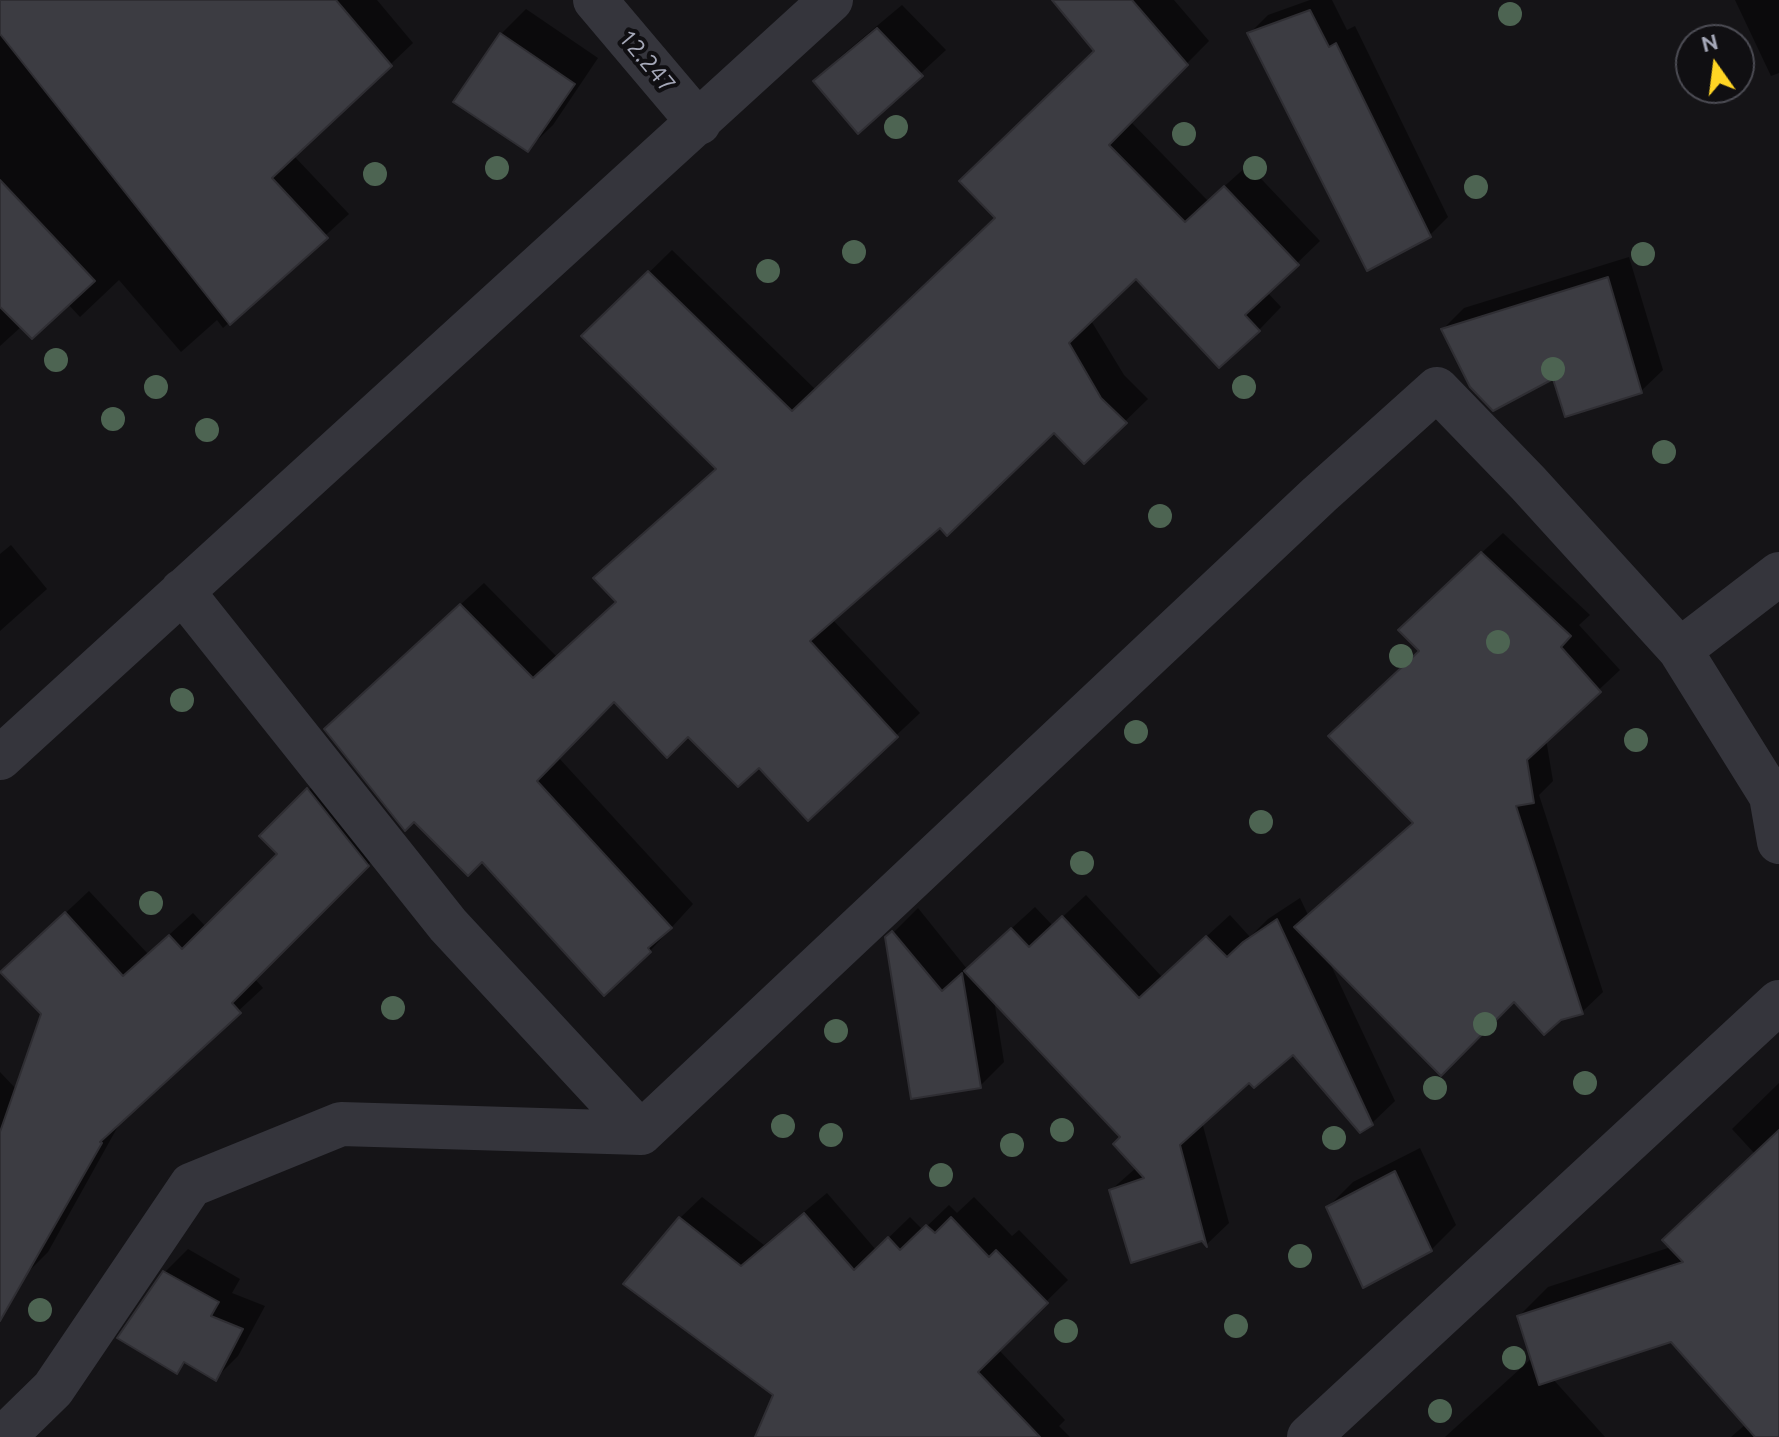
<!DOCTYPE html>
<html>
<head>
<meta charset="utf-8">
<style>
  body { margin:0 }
  #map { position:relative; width:1779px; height:1437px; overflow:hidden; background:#151417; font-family:Ubuntu,sans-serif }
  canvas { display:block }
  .north { position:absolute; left:1675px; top:24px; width:80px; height:80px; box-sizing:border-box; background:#100f12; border:2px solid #4c4c54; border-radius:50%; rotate:346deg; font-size:22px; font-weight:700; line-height:32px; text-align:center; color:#a5a8b8 }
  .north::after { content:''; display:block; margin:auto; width:28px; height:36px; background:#ffd524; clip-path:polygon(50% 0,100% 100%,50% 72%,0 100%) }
</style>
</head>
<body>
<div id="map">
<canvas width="1779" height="1437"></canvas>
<div class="north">N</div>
</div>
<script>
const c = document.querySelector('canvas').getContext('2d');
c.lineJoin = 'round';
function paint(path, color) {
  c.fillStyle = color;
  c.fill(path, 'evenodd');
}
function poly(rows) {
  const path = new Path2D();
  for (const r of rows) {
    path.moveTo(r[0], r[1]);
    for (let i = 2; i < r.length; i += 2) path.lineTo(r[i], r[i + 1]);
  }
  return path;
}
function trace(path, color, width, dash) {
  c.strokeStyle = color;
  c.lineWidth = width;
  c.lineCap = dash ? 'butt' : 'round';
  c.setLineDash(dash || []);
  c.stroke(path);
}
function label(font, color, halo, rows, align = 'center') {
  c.font = font + ' Ubuntu,sans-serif';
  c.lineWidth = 8;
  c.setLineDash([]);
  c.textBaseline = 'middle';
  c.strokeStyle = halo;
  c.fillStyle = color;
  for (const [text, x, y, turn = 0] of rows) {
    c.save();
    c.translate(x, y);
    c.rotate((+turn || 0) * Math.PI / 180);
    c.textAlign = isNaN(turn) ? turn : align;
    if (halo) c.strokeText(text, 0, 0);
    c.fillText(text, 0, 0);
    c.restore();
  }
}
paint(poly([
  [0,0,377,0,413,43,294,156,349,214,223,328,217,320,181,352,119,280,80,317,67,303,22,326,0,346],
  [1055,0,1174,0,1209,41,1130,121,1208,201,1248,165,1320,241,1267,292,1281,307,1259,330,1136,276,1090,319,1124,375,1148,399,1084,461,1054,430,832,619,920,713,808,818,759,765,614,700,558,757,693,904,650,951,349,707,484,583,557,657,618,601,595,578,718,467,584,336,672,250,816,390,998,218,1096,51],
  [1310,0,1332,0,1347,30,1355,26,1448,217,1430,235,1250,33,1268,15],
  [1735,0,1779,0,1779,73,1771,76],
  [902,5,946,50,858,131,816,81,841,56],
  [526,9,598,58,553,125,528,149,501,34],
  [1629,257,1663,370,1641,391,1566,414,1554,376,1443,329,1464,308],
  [1503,533,1590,615,1579,625,1620,670,1546,739,1553,781,1539,795,1603,992,1582,1012,1329,961,1395,1101,1372,1123,1361,1130,1293,1052,1250,1080,1202,1122,1229,1223,1207,1244,1202,1239,1111,1190,1137,1167,1122,1137,994,1000,1004,1062,980,1086,888,938,918,908,967,969,1035,907,1053,926,1086,895,1162,977,1230,915,1250,937,1268,919,1300,898,1308,915,1414,822,1421,609],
  [11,545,47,589,0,631,0,554],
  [332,767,391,842,254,978,263,988,122,1119,48,1252,25,1275,0,1261,0,1072,17,1090,43,1014,26,950,89,891,148,954,193,913,206,927,280,854,262,836],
  [1779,1083,1779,1437,1731,1437,1746,1424,1671,1340,1552,1378,1605,1437,1445,1437,1532,1358,1519,1316,1548,1287,1671,1247,1755,1154,1732,1129],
  [1420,1148,1456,1225,1431,1250,1328,1207,1353,1182],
  [827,1193,876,1250,910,1217,923,1230,949,1205,957,1213,974,1197,1012,1236,1019,1230,1068,1280,998,1349,1065,1420,1059,1426,1070,1437,757,1437,775,1394,680,1218,702,1197,764,1245],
  [188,1249,240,1279,232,1293,265,1306,238,1356,216,1378,187,1361,177,1371,120,1338,165,1272]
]), '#0007');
const building = poly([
  [0,0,336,0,392,66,272,178,328,238,230,325,0,34,0,0],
  [1052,0,1132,0,1188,65,1109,145,1185,222,1224,186,1299,265,1245,315,1260,331,1219,368,1136,279,1069,343,1101,398,1127,423,1084,464,1054,433,947,536,940,528,810,641,898,737,808,821,759,768,738,787,688,737,667,758,614,702,537,781,672,928,648,948,651,952,604,996,482,862,468,876,414,822,405,831,324,729,460,604,533,678,616,602,593,578,716,469,581,336,648,271,792,411,995,218,959,181,1094,51,1052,0],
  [1310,10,1329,47,1336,43,1431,237,1367,271,1247,33,1310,10],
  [877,28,923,76,858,134,813,81,877,28],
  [500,33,575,84,528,152,453,102,500,33],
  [0,180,95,281,32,339,0,307,0,180],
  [1608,277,1642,393,1565,417,1553,379,1493,411,1470,387,1441,329,1608,277],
  [1481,552,1571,636,1561,647,1601,692,1527,760,1534,803,1516,806,1583,1014,1561,1020,1544,1035,1514,1002,1441,1076,1294,927,1413,823,1328,736,1419,651,1398,630,1481,552],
  [307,788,369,866,232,1003,241,1013,100,1142,102,1143,0,1321,0,1132,41,1014,0,972,65,912,123,976,169,935,182,949,277,854,259,836,307,788],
  [1062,916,1139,998,1206,936,1227,957,1243,942,1277,919,1373,1125,1360,1133,1293,1055,1254,1088,1249,1083,1180,1145,1207,1247,1202,1241,1131,1263,1109,1190,1144,1178,1113,1144,1120,1137,964,971,1011,928,1029,947,1062,916],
  [892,931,942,991,962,973,981,1088,911,1099,885,937,892,931],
  [1779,1130,1779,1437,1755,1437,1671,1342,1539,1385,1517,1316,1683,1262,1662,1240,1779,1130],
  [1395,1171,1432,1251,1363,1288,1326,1207,1395,1171],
  [804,1213,854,1270,888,1237,900,1250,926,1225,935,1233,951,1217,989,1257,996,1250,1048,1303,978,1372,1040,1437,755,1437,773,1395,623,1284,679,1217,741,1266,804,1213],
  [163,1271,219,1302,211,1316,243,1329,216,1381,184,1362,177,1374,117,1338,163,1271]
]);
paint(building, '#3c3c42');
trace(building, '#2f2e33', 2);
trace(poly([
  [595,0,699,123],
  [1779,574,1680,650,1771,796,1779,842],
  [182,591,448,925,641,1133],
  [0,758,831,0],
  [4,1437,53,1389,191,1185,341,1124,641,1133,1319,495,1437,389,1528,483,1680,650],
  [1309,1437,1779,1002]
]), '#35353c', 44);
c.fillStyle = '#4d6452';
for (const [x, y] of [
  [1510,14],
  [896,127],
  [1184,134],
  [497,168],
  [1255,168],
  [375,174],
  [1476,187],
  [854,252],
  [1643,254],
  [768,271],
  [56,360],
  [1553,369],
  [156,387],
  [1244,387],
  [113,419],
  [207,430],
  [1664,452],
  [1160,516],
  [1498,642],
  [1401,656],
  [182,700],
  [1136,732],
  [1636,740],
  [1261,822],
  [1082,863],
  [151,903],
  [393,1008],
  [1485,1024],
  [836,1031],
  [1585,1083],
  [1435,1088],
  [783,1126],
  [1062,1130],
  [831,1135],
  [1334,1138],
  [1012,1145],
  [941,1175],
  [1300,1256],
  [40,1310],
  [1236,1326],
  [1066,1331],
  [1514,1358],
  [1440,1411]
]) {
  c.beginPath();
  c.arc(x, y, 12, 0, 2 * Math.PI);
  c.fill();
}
label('24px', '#a5a8b8', '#100f12', [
  ["12.247",647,61,50]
]);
</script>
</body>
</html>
